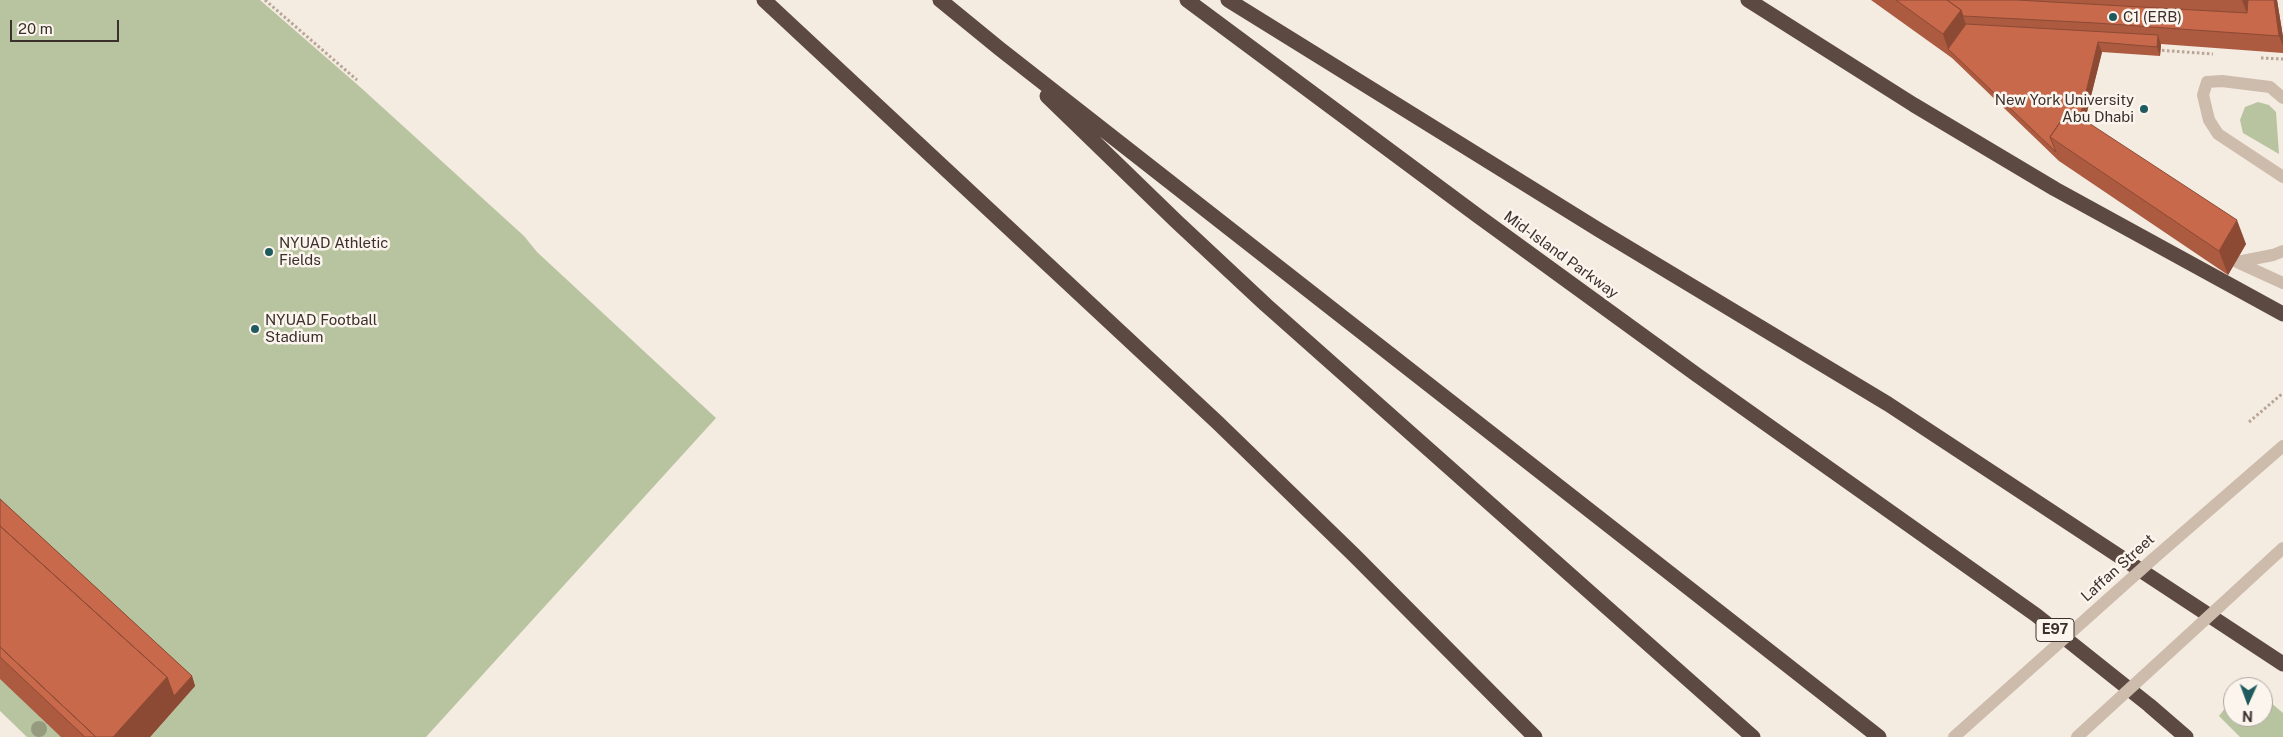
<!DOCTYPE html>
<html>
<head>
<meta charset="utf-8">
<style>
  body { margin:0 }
  #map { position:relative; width:2283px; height:737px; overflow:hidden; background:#f4ebe1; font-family:"Public Sans",sans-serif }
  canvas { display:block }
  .north { position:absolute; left:2223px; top:677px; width:50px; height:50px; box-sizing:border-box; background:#fbf5ee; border:1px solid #aea6a0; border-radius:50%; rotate:182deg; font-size:14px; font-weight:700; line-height:20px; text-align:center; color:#3b302b }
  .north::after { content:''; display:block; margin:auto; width:18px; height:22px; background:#1f5a5e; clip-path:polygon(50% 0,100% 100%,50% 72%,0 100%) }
  .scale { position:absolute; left:10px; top:20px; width:109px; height:22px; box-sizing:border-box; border:2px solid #3b302b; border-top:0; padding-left:6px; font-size:15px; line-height:18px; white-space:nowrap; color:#3b302b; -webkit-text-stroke:4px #fbf5ee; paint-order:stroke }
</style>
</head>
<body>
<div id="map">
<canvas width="2283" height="737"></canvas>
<div class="north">N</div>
<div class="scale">20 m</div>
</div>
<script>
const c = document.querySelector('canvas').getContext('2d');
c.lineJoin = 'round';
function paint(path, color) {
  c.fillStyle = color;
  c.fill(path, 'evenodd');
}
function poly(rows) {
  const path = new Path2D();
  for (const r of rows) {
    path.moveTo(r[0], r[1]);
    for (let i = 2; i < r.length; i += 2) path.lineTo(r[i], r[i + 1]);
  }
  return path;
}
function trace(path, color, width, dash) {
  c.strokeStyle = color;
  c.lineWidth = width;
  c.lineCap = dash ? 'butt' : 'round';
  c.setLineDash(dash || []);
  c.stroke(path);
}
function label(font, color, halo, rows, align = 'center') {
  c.font = font + ' "Public Sans",sans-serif';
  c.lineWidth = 5;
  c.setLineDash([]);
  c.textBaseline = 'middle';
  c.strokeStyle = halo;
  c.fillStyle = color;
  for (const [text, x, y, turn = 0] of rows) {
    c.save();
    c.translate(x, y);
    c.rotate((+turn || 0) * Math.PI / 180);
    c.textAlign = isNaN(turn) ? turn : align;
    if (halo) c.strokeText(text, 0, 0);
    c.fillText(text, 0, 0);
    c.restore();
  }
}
paint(poly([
  [0,0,260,0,359,86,524,236,537,252,716,418,426,737,27,737,0,711],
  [2258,102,2269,105,2276,112,2279,154,2243,133,2240,120,2245,107],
  [2263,696,2283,713,2283,737,2240,737,2219,716,2233,698,2233,717,2263,717]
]), '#b8c4a0');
trace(poly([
  [265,0,357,80],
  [2157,50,2213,54],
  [2261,58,2283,59],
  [2249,422,2283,393]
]), '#b9a596', 3, [2.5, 2.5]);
trace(poly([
  [2283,98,2270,87,2222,81,2207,82,2203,95,2209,120,2218,134,2283,177],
  [2224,252,2237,262,2273,255,2283,251],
  [2237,262,2283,283]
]), '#cdbbac', 12);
trace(poly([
  [2153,559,2283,446],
  [2220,606,2283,548]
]), '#cdbbac', 12);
trace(poly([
  [764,0,1218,423,1354,555,1535,737],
  [940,0,1000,49,1879,737],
  [1187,0,1478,216,1697,375,2036,615,2149,705,2186,737],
  [1228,0,1599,230,1888,404,2283,664],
  [1748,0,1914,105,2055,189,2283,314],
  [1047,96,1176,221,1266,305,1753,737]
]), '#5c4a42', 15);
trace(poly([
  [1954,737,2153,559],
  [2077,737,2220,606]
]), '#cdbbac', 12);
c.fillStyle = '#969b7f';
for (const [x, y] of [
  [39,729]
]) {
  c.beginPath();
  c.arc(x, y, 8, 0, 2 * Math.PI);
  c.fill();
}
paint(poly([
  [1871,0,2277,0,2283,37,2283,53,2161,44,2160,56,2102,52,2085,120,2246,244,2228,275,2059,161,1952,58],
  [0,499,192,676,195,686,150,737,61,737,0,679]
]), '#ac5a40');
paint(poly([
  [2242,0,2255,0,2254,31],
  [2274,0,2277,0,2283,37,2283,46,2279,36],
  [1961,10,1969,34,1948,49,1943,34],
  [2158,35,2161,45,2160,56,2157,47],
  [2098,42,2102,52,2081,136,2078,126],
  [2237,220,2246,244,2228,275,2219,251],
  [192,676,195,686,150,737,113,737,167,677]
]), '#8c4a34');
const building = poly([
  [1896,0,1947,0,1961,10,1943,34,1896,0],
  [1947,0,2017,0,2247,13,2248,0,2274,0,2279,36,2096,23,1963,16,1961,10,1947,0],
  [1966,24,2158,35,2157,47,2098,42,2080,117,2072,112,2065,115,2050,137,2056,152,1948,49,1966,24],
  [2072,112,2237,220,2219,251,2050,137,2065,115,2072,112],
  [0,499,192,676,174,696,167,677,0,526,0,499],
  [0,526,167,677,113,737,96,737,0,647,0,526],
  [0,647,96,737,85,737,0,657,0,647]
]);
paint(building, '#c8694b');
trace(building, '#8c4a34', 1);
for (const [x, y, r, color] of [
  [2113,17,5,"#1f5a5e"],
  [2144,109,5,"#1f5a5e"],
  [269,252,5,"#1f5a5e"],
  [255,329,5,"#1f5a5e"]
]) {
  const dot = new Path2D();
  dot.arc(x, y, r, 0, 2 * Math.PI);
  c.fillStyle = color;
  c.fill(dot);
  trace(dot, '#fbf5ee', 2);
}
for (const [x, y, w] of [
  [2055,630,38]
]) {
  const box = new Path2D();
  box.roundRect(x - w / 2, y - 11.5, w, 23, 4);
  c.fillStyle = '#fbf5ee';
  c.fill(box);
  trace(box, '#3b302b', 1);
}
label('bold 14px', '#3b302b', null, [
  ["E97",2055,630]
]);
label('15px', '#3b302b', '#fbf5ee', [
  ["C1 (ERB)",2123,17],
  ["New York University",2134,100,"right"],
  ["Abu Dhabi",2134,117,"right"],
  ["NYUAD Athletic",279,243],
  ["Fields",279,260],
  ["NYUAD Football",265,320],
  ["Stadium",265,337]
], 'left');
label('15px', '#3b302b', '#fbf5ee', [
  ["Mid-Island Parkway",1561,255,36],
  ["Laffan Street",2118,568,-42]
]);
</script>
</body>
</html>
